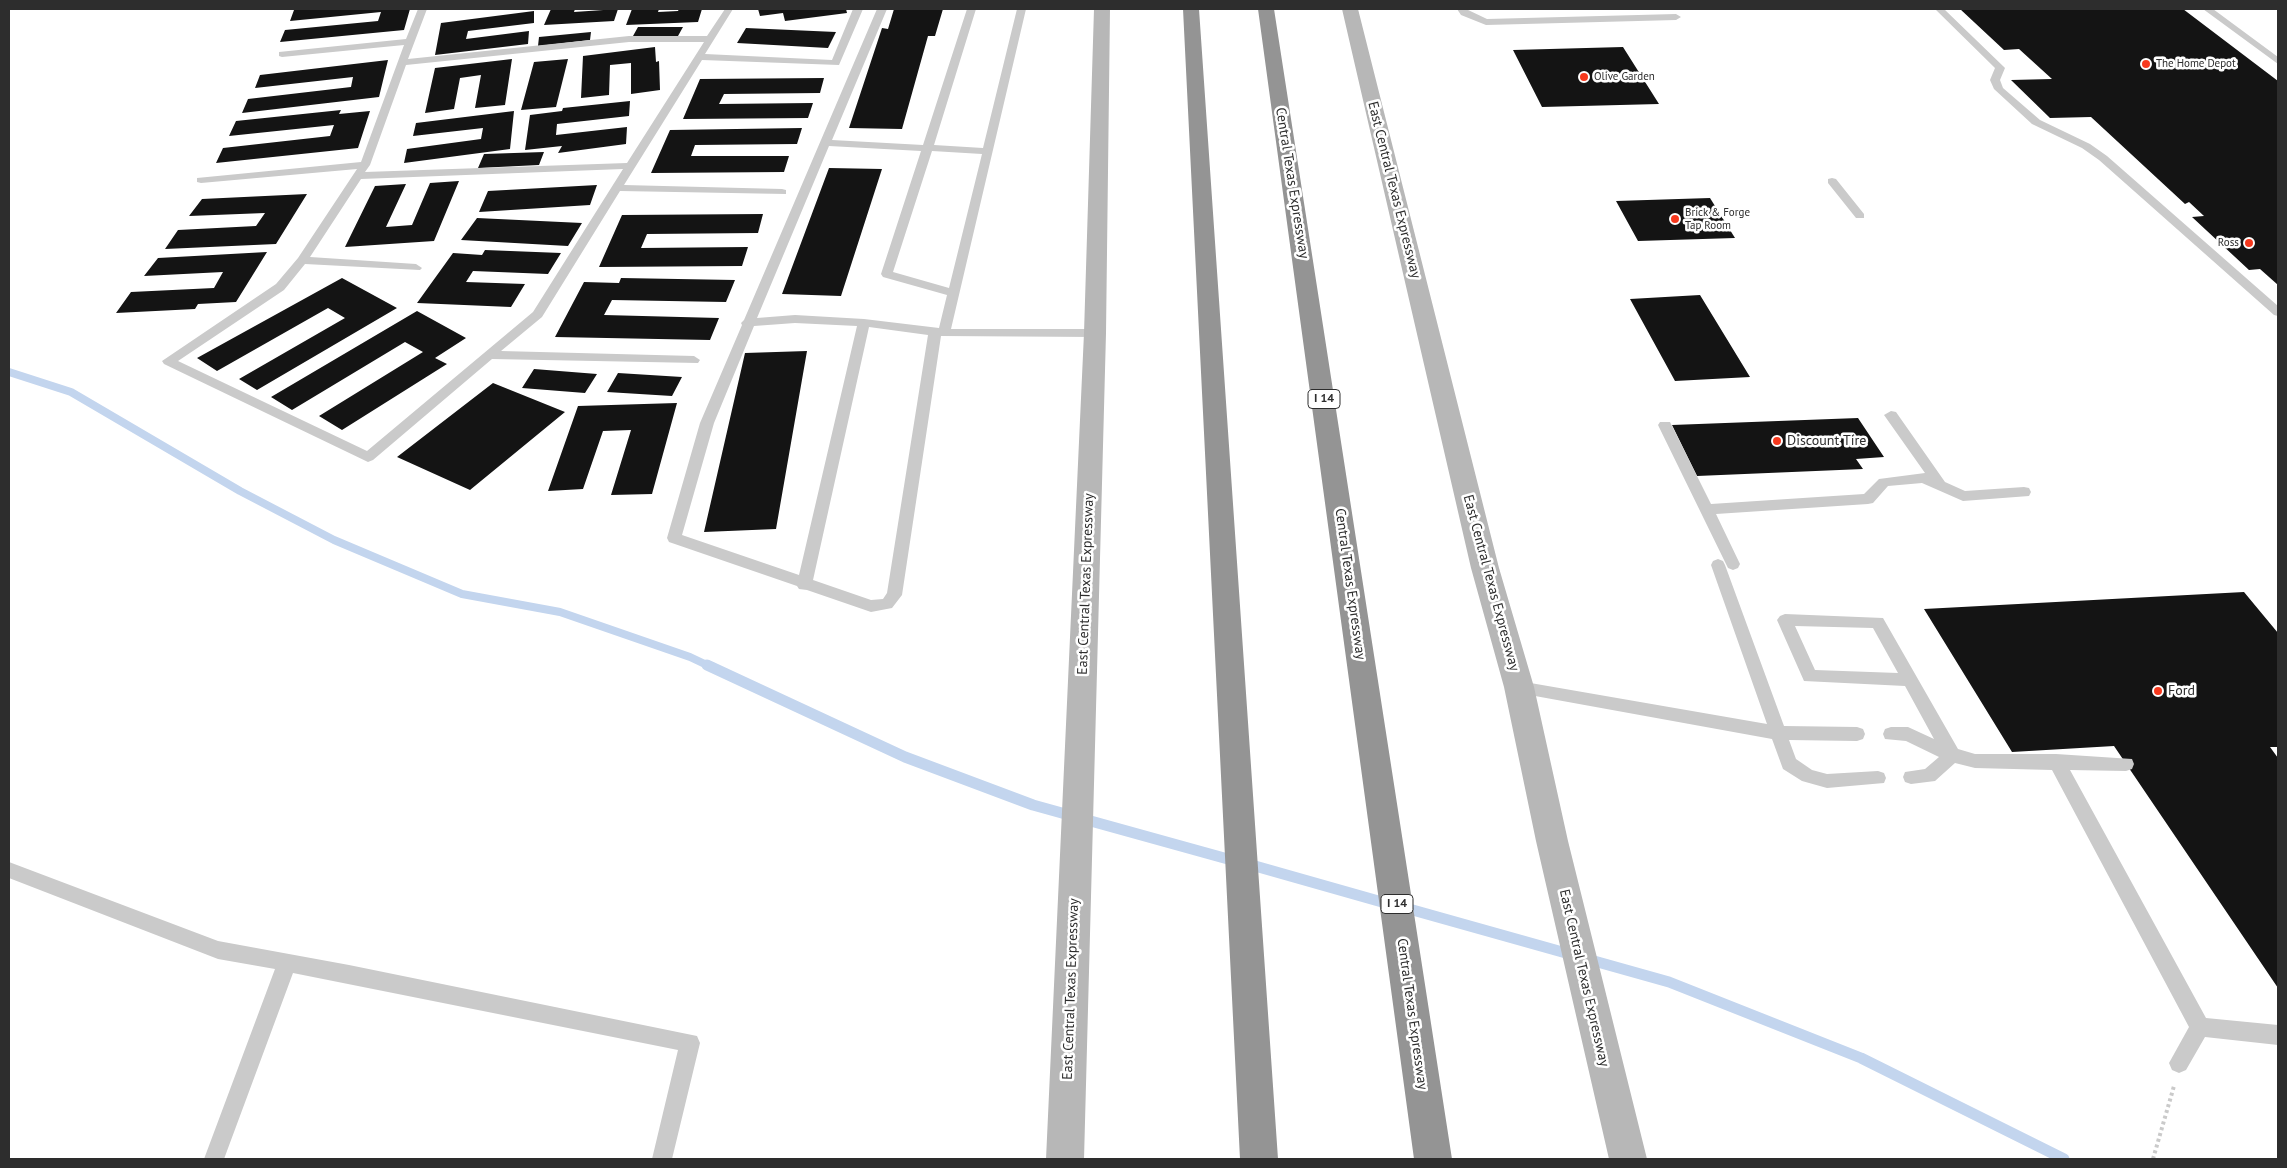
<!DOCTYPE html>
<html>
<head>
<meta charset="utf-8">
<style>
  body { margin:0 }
  #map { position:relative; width:2287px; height:1168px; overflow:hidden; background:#fff; font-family:"PT Sans",sans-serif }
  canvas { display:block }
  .frame { position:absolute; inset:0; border:10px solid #2d2d2d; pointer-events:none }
</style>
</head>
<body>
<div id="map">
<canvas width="2287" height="1168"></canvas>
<div class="frame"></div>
</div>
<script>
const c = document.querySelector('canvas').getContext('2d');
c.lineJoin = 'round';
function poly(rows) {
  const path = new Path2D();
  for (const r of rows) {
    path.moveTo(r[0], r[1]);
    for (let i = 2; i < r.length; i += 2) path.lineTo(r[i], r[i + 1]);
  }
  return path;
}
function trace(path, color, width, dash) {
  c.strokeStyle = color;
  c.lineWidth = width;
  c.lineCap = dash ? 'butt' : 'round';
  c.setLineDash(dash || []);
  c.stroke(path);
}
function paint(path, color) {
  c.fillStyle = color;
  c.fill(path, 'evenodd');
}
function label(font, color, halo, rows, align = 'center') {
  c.font = font + ' "PT Sans",sans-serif';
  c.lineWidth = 5;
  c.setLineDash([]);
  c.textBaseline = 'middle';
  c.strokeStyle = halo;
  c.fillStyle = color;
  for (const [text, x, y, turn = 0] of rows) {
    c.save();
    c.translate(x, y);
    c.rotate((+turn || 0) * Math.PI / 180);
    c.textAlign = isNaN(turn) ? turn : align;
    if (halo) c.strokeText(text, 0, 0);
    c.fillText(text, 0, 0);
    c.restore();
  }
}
trace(poly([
  [9,372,71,392,240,491,334,540,462,594,560,612,690,657,709,666]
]), '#c3d5ee', 8);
trace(poly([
  [707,665,905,757,1033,805,1235,861],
  [1248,864,1389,904],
  [1402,907,1573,955],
  [1587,959,1669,982,1861,1058,2064,1159]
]), '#c3d5ee', 11);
paint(poly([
  [410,9,404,30,280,42,285,30,378,21,381,12,290,21,294,10],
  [551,9,575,9,574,12,618,9,614,21,544,25],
  [632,9,659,9,658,12,678,11,679,9,702,9,698,22,626,25],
  [758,9,846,9,847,13,785,21,783,13,760,16],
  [894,9,943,9,935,36,928,36,902,129,849,128,882,28,888,29],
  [1960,9,2183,9,2278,81,2278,285,2260,269,2249,270,2192,217,2204,216,2189,202,2185,204,2091,117,2050,118,2011,80,2052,79,2019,49,2004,50],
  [534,11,534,23,468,31,466,39,529,31,528,44,435,55,441,23],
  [638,27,683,27,678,36,633,36],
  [746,28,836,32,828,48,737,43],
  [591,32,590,40,538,46,539,37],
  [655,47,656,62,659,61,660,90,631,94,631,63,610,65,609,95,581,98,583,56],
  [1623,47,1659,104,1542,107,1513,50],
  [512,59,505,105,475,108,481,75,460,78,454,109,425,113,435,68],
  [568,59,556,107,521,110,534,62],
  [388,60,379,97,242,113,248,99,351,87,353,77,255,88,260,75],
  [824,78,820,93,724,94,719,104,813,103,808,118,683,119,700,79],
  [630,101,629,116,557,124,556,135,627,127,626,144,558,153,562,146,525,150,530,115,562,111,563,108],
  [341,110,339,114,370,111,358,148,216,163,223,148,330,136,334,125,229,136,236,121],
  [514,111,510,149,404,163,407,149,481,139,483,128,413,136,416,123],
  [802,128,797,144,695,145,691,156,789,156,784,172,651,173,670,130],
  [544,152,539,165,478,168,484,154],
  [829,168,882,169,841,296,782,294],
  [459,181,434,241,345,247,375,186,406,184,386,227,412,225,430,183],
  [597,185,590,205,479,212,488,191],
  [307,194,276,244,165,249,178,230,256,226,265,213,189,216,202,199],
  [1710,198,1735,238,1638,241,1616,201],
  [763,214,758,233,647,234,641,248,748,247,742,266,599,267,622,215],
  [477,218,582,223,568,246,461,240],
  [485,250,561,253,548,274,473,271,466,282,525,284,511,307,417,303,453,253,482,255],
  [267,252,236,302,198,304,195,309,116,313,131,292,214,288,223,272,144,276,158,258],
  [342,278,397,308,257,390,239,379,345,318,328,308,217,371,197,358],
  [621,278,735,280,726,302,612,300,604,315,719,318,710,340,555,337,584,282,619,283],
  [1700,295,1750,377,1675,381,1630,299],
  [417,311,466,338,435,358,447,364,342,430,319,416,423,352,405,342,292,410,271,397],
  [807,351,776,529,704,532,745,353],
  [534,369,597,374,585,393,522,388],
  [618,373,682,377,672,396,607,392],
  [493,383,565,412,470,490,397,457],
  [677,403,652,494,611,495,631,430,603,431,583,489,548,491,578,406],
  [1858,418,1884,457,1856,459,1863,469,1697,476,1672,425],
  [2244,592,2278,633,2278,747,2270,747,2278,758,2278,988,2114,746,2012,752,1924,609]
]), '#141414');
trace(poly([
  [2153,1159,2174,1086]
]), '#cacaca', 4, [3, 3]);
paint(poly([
  [418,9,427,9,408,59,629,36,707,36,725,9,733,9,705,54,832,60,853,9,863,9,839,65,702,60,624,185,782,189,786,190,786,194,620,191,542,317,501,351,694,356,700,360,698,363,492,359,373,460,368,462,164,364,162,361,276,284,298,258,357,169,201,183,197,182,197,178,361,162,404,45,282,57,279,56,279,52,406,39,418,9],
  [629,42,704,42,627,163,365,172,370,165,406,65,629,42],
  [623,169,533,312,367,451,178,361,284,290,305,264,420,270,422,268,416,264,310,257,361,179,623,169],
  [877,9,887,9,832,140,923,145,967,9,976,9,934,145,983,148,1017,9,1026,9,951,329,1095,329,1101,333,1095,337,941,336,902,595,892,608,871,612,807,590,799,589,797,586,669,542,667,538,700,423,742,325,741,323,744,320,877,9],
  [829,146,921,151,881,274,883,277,947,295,939,328,864,319,795,315,757,318,829,146],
  [932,151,982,154,949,288,893,272,932,151],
  [795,323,857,326,799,575,682,535,714,423,754,326,795,323],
  [869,327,928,335,887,593,883,599,871,600,813,580,869,327],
  [1457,9,1466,9,1487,19,1676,14,1681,17,1676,20,1486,25,1461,15,1457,9],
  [1935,9,1944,9,2003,66,2005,68,2000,80,2003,88,2040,120,2090,144,2107,156,2278,306,2278,316,2274,315,2099,160,2082,148,2032,124,1994,89,1990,80,1995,68,1935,9],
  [2203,9,2213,9,2278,57,2278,64,2203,9],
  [1832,178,1836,179,1864,214,1864,218,1856,218,1828,183,1828,179,1832,178],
  [1891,411,1896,412,1945,482,1965,491,2024,487,2029,488,2031,492,2029,496,1963,501,1922,483,1888,486,1873,503,1868,504,1716,514,1740,564,1738,568,1733,570,1728,568,1726,564,1658,425,1660,422,1670,422,1711,504,1864,494,1879,479,1925,473,1884,415,1891,411],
  [1718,559,1723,561,1725,565,1784,726,1857,727,1863,729,1865,734,1863,739,1857,741,1789,740,1796,759,1812,770,1827,774,1878,771,1884,773,1886,778,1884,783,1827,788,1802,781,1783,769,1772,739,1513,692,1511,687,1513,682,1519,681,1767,724,1711,565,1713,561,1718,559],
  [1785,614,1883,618,1958,749,1975,754,2056,754,2132,759,2134,764,2132,769,2126,771,2070,770,2206,1018,2278,1025,2278,1045,2205,1037,2186,1070,2179,1073,2172,1070,2169,1063,2189,1027,2052,770,1975,768,1955,763,1935,781,1911,784,1905,782,1903,777,1905,772,1925,769,1939,757,1906,741,1885,739,1883,734,1885,729,1891,727,1908,727,1934,739,1905,686,1804,681,1777,620,1780,616,1785,614],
  [1795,626,1873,628,1898,673,1815,670,1795,626],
  [9,862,218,941,349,965,697,1036,700,1043,672,1159,652,1159,678,1050,293,973,224,1159,204,1159,275,969,218,959,9,878,9,862]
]), '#cacaca');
paint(poly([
  [1094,9,1110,9,1106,333,1084,1159,1046,1159,1084,333,1094,9],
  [1342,9,1358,9,1499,568,1534,687,1568,841,1647,1159,1609,1159,1536,841,1504,687,1471,568,1342,9]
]), '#b7b7b7');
paint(poly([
  [1183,9,1199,9,1278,1159,1240,1159,1183,9],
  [1258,9,1274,9,1452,1159,1414,1159,1258,9]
]), '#949494');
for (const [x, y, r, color] of [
  [2146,64,5,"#f6381d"],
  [1584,77,5,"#f6381d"],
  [1675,219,5,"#f6381d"],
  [2249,243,5,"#f6381d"],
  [1777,441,5,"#f6381d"],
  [2158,691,5,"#f6381d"]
]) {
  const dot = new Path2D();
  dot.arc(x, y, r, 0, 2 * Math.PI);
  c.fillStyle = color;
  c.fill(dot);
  trace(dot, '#fff', 2);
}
label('11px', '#2d2d2d', '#fff', [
  ["The Home Depot",2156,64],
  ["Olive Garden",1594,77],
  ["Brick & Forge",1685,213],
  ["Tap Room",1685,226],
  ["Ross",2239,243,"right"]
], 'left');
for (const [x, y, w] of [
  [1324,399,32],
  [1397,904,32]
]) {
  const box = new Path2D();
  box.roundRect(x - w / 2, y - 9.5, w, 19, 4);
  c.fillStyle = '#fff';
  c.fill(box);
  trace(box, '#2d2d2d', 1);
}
label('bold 12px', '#2d2d2d', null, [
  ["I 14",1324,399],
  ["I 14",1397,904]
]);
label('14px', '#2d2d2d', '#fff', [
  ["Central Texas Expressway",1292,183,81],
  ["East Central Texas Expressway",1394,190,76],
  ["East Central Texas Expressway",1491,583,75],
  ["East Central Texas Expressway",1086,584,-88],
  ["Central Texas Expressway",1350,584,82],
  ["East Central Texas Expressway",1584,978,77],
  ["East Central Texas Expressway",1071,989,-88],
  ["Central Texas Expressway",1412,1014,82]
]);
label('14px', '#2d2d2d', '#fff', [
  ["Discount Tire",1787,441],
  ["Ford",2168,691]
], 'left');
</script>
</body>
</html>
